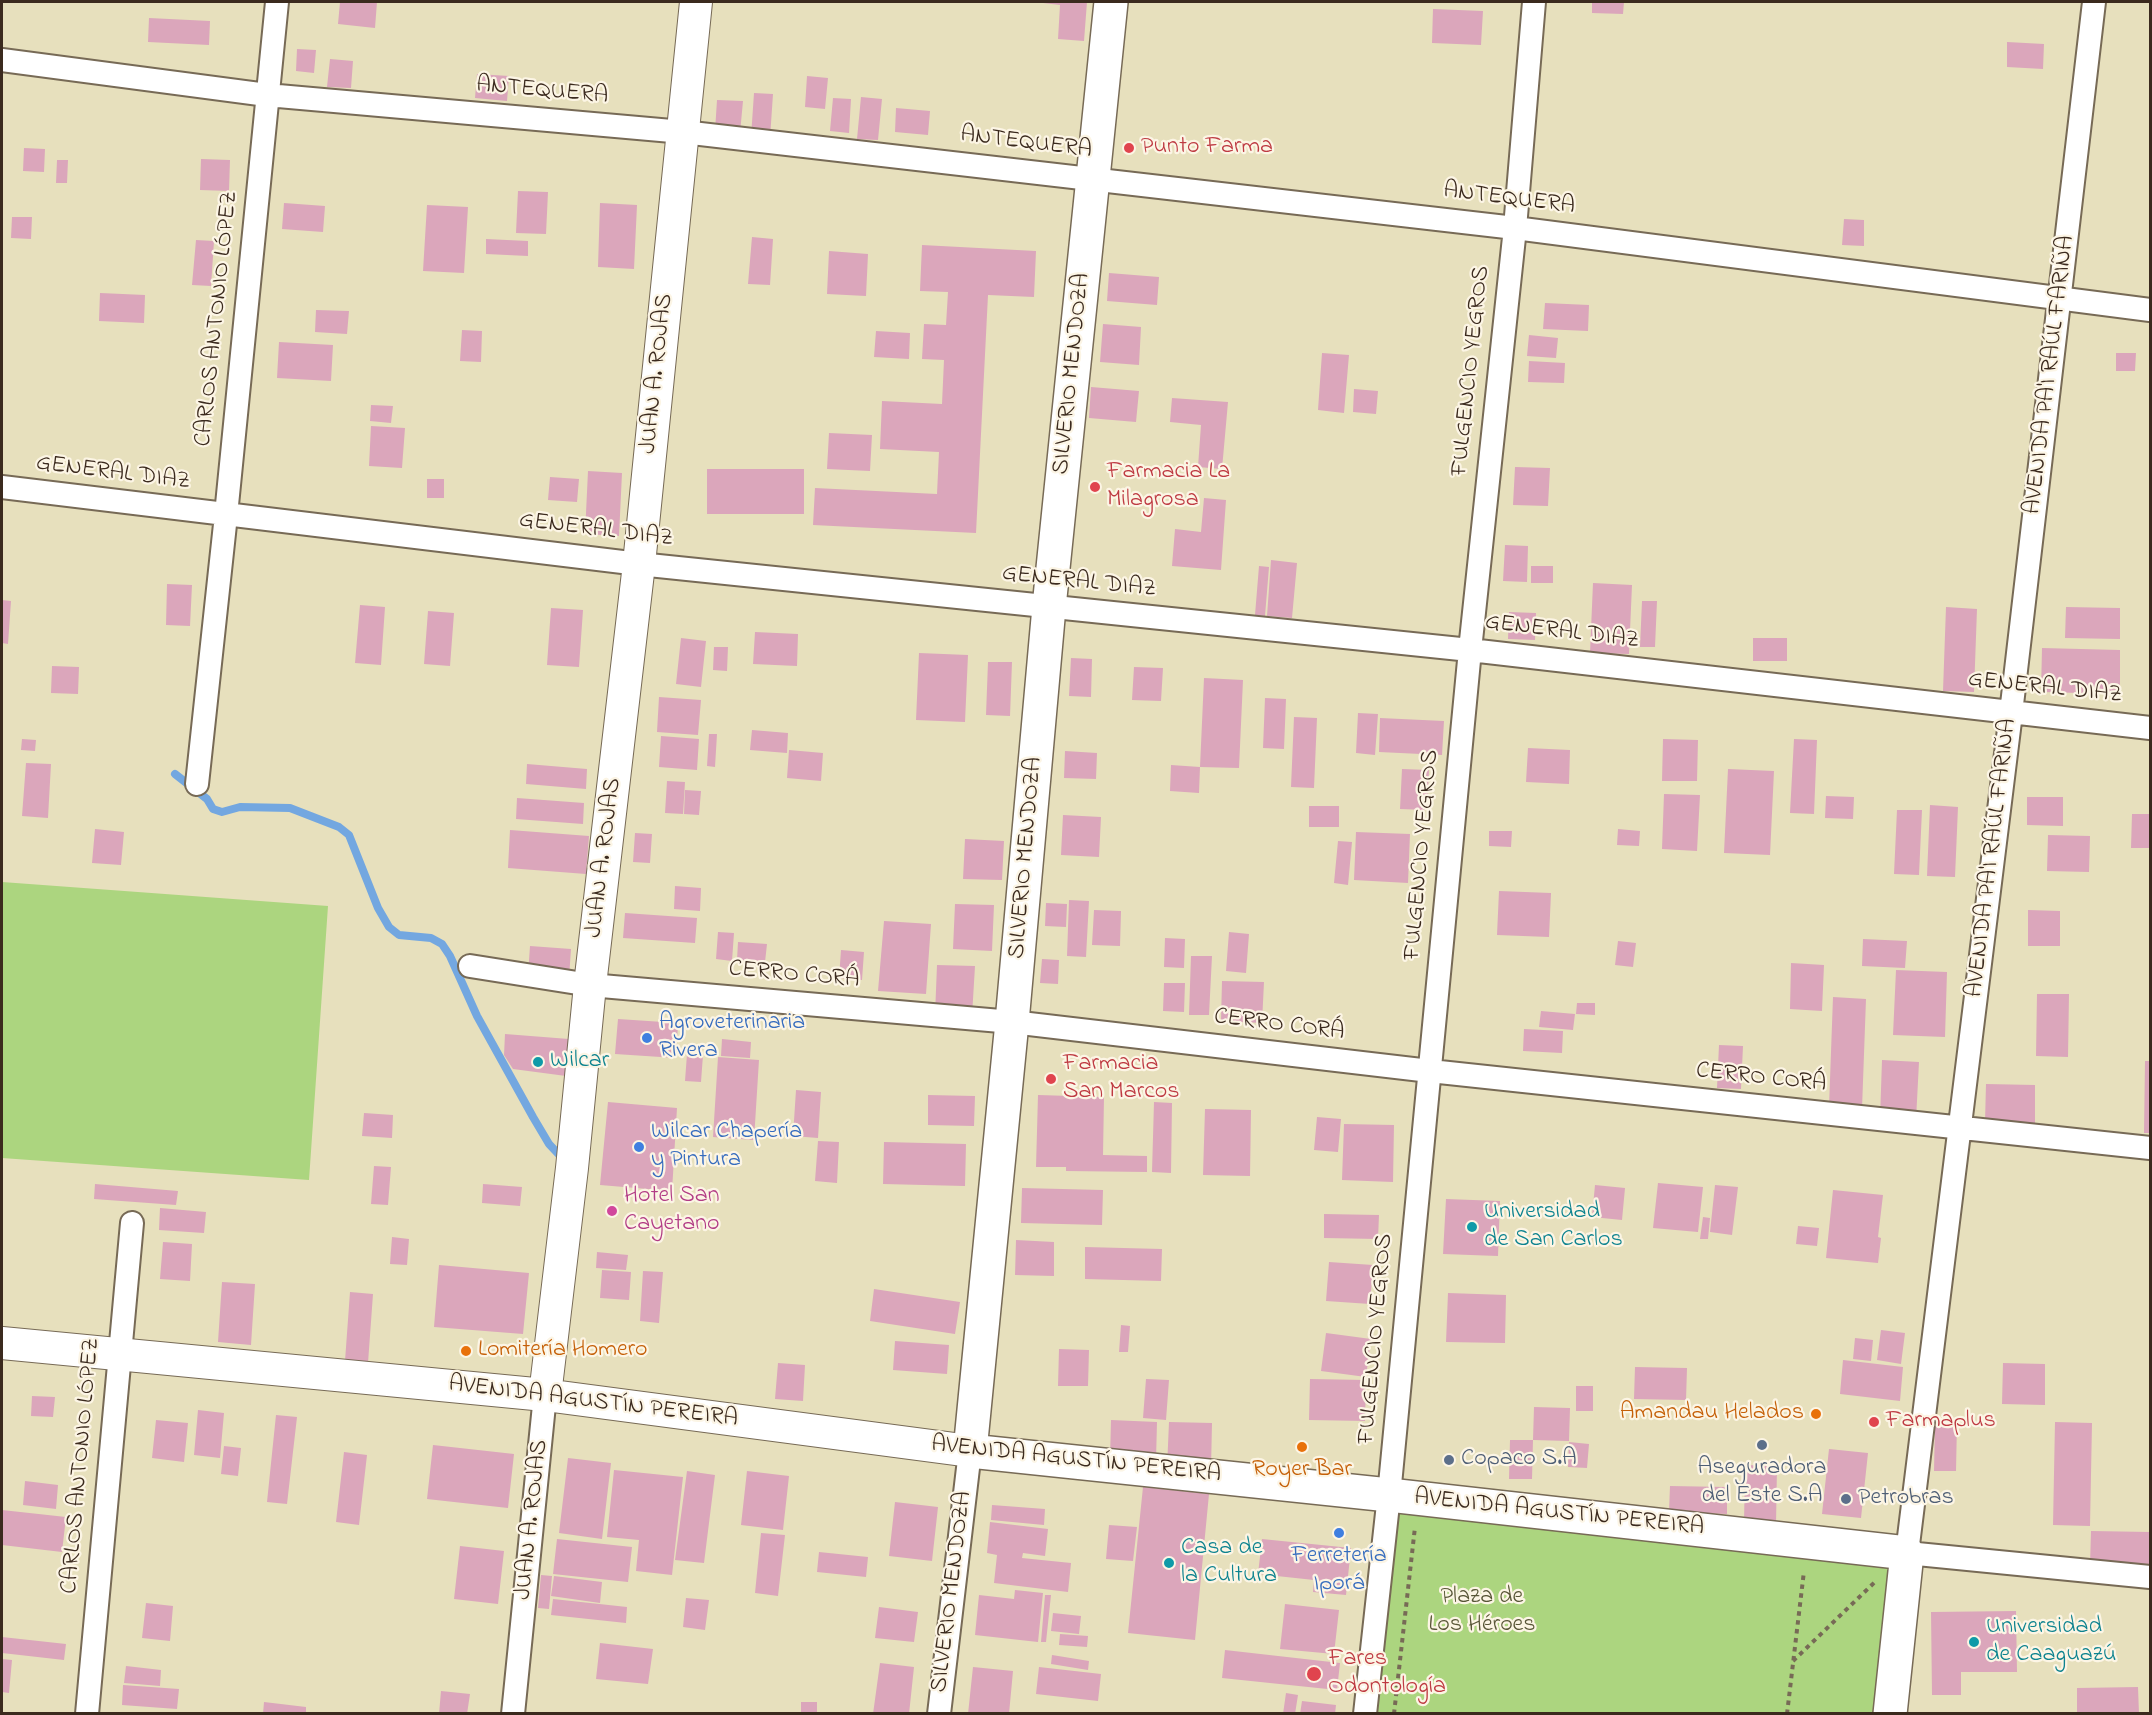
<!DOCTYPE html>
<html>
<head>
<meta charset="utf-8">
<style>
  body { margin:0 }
  #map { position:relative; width:2152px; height:1715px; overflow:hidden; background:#e7e0bd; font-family:"Indie Flower",sans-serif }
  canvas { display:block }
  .frame { position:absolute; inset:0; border:3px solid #3b2a1e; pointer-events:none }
</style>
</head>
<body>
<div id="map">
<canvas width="2152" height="1715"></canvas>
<div class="frame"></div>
</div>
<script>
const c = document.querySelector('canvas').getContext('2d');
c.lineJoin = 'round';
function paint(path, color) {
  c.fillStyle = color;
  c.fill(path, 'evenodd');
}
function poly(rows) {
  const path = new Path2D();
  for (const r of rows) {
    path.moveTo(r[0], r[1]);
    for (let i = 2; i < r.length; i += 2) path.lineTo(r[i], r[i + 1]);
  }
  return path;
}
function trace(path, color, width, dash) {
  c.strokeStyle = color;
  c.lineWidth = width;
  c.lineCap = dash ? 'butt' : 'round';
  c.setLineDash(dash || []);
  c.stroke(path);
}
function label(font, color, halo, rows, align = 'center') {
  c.font = font + ' "Indie Flower",sans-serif';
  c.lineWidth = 4.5;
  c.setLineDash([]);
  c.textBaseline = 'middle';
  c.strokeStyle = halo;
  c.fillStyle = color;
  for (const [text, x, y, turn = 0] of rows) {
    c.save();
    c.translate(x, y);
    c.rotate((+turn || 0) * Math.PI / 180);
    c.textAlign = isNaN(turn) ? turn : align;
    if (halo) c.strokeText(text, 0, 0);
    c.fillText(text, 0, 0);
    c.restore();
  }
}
paint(poly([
  [2,882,328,906,309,1180,2,1158],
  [1392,1500,1901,1557,1885,1713,1369,1714]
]), '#acd57f');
trace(poly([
  [175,774,207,799,213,809,222,812,240,807,290,808,339,827,349,835,378,908,389,927,399,935,431,938,442,944,450,956,477,1016,533,1117,549,1144,565,1161]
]), '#73a7e0', 8);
paint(poly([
  [340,2,377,2,375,28,338,24],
  [1043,2,1087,2,1084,41,1058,39,1060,5,1043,3],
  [1592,2,1624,2,1623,14,1592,13],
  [1433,9,1483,11,1481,45,1432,43],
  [149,18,210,21,209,45,148,42],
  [2007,42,2044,44,2043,69,2007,67],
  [297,49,316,50,314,73,296,71],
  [330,59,353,61,351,88,327,87],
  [477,74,509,76,507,101,475,98],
  [807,76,828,78,825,109,805,107],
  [754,93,773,94,770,138,751,137],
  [861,97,882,99,878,140,857,139],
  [833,98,851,99,849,133,830,131],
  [717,100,743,101,740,133,715,131],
  [896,108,930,111,928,135,895,132],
  [24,148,45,149,44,172,23,171],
  [201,159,230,160,229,191,200,190],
  [57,160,68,160,67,183,56,183],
  [518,191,548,192,546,234,516,233],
  [284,203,325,206,323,232,282,229],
  [600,203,637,205,634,269,598,267],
  [427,205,468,207,464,273,423,271],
  [12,217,32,217,31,239,11,238],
  [1844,219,1864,220,1864,246,1842,245],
  [752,237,773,239,770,285,748,284],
  [486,239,528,241,528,256,486,254],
  [196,240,214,241,211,286,192,285],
  [922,245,1036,251,1034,297,988,295,976,533,813,525,815,488,937,494,939,452,880,449,882,401,942,404,944,360,922,359,924,324,946,325,948,292,920,291],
  [829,251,868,254,866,296,827,294],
  [1109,273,1159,277,1157,305,1107,301],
  [100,293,145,295,144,323,99,321],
  [1545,303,1589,305,1588,331,1543,329],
  [316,310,349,311,347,334,315,332],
  [1103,324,1141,327,1139,365,1100,362],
  [462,330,482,331,481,362,460,361],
  [876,331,910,333,909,359,874,357],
  [1529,335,1558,338,1556,358,1527,356],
  [279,342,333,345,331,381,277,378],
  [1322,353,1349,355,1344,413,1318,410],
  [2116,353,2136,353,2135,371,2116,371],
  [1529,361,1565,363,1564,383,1528,382],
  [1091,387,1139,391,1136,422,1089,418],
  [1354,389,1378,391,1376,414,1353,412],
  [1172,398,1228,402,1222,469,1198,467,1201,425,1170,422],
  [371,405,393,406,391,423,370,421],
  [371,426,405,428,402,468,369,466],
  [829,433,872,435,870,471,827,469],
  [1515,467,1550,468,1548,506,1513,505],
  [707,469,804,469,804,514,707,514],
  [588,471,622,473,619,536,585,534],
  [550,477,579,479,577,502,548,500],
  [427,479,444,479,444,498,427,498],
  [1204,498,1226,500,1221,570,1172,566,1175,529,1201,532],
  [1505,545,1528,546,1527,582,1503,581],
  [1271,560,1297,563,1292,618,1267,616],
  [1259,566,1269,567,1265,616,1255,615],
  [1531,566,1553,566,1553,583,1531,583],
  [1593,583,1632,585,1629,654,1590,653],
  [167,584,192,585,190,626,166,625],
  [2,600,11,601,8,644,2,643],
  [1642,601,1657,601,1655,647,1640,647],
  [360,605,385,607,381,665,355,663],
  [1946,607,1977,609,1974,692,1943,691],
  [2066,607,2120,608,2120,639,2065,638],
  [551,608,583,610,579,667,547,665],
  [428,611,454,613,450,666,424,664],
  [1509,612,1536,613,1535,640,1508,639],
  [755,632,798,634,797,666,753,664],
  [681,638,706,641,701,687,676,684],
  [1753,638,1787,638,1787,661,1753,661],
  [714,647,728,647,727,671,713,670],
  [2042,648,2120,650,2120,694,2041,692],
  [919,653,968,655,965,722,916,720],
  [1071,658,1092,659,1091,697,1069,696],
  [988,662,1012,662,1010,716,986,715],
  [52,666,79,667,78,694,51,693],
  [1134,667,1163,668,1161,701,1132,700],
  [1204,678,1243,680,1239,768,1200,767],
  [659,697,701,700,698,735,657,732],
  [1265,698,1286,699,1284,749,1263,748],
  [1358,713,1378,714,1375,755,1356,753],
  [1294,717,1317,718,1314,788,1291,787],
  [1380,718,1444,721,1442,755,1379,752],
  [752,730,788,733,787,753,750,750],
  [709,734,717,734,715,767,707,766],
  [661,736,699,739,697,770,659,767],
  [22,739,36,740,35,751,21,750],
  [1663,739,1698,740,1697,781,1662,781],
  [1794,739,1817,740,1814,814,1790,813],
  [1528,748,1570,750,1569,784,1526,782],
  [789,750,823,753,821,781,787,778],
  [1065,751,1097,753,1096,779,1064,778],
  [26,763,51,764,48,818,22,816],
  [527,764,587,769,586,789,526,784],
  [1171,765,1200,767,1199,793,1170,791],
  [1402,769,1429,770,1427,810,1400,809],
  [1728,769,1774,771,1770,855,1724,853],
  [667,781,685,782,683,814,665,813],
  [685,790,701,791,699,815,684,814],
  [1664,794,1700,795,1697,851,1662,849],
  [1826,796,1854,797,1853,819,1825,818],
  [2027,797,2063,797,2063,826,2027,825],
  [517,798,584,803,583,824,516,819],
  [1930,805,1958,807,1955,877,1927,876],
  [1309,806,1339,806,1339,827,1309,827],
  [1897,810,1922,810,1919,875,1894,874],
  [2132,814,2150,814,2150,848,2131,848],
  [1063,815,1101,817,1099,857,1061,855],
  [95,829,124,832,121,865,92,863],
  [1618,829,1640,831,1639,846,1617,845],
  [510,830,589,836,586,874,508,868],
  [1489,831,1512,831,1511,847,1489,846],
  [1356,832,1410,834,1408,883,1354,880],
  [635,833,652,834,650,863,633,862],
  [2048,835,2090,836,2089,872,2047,871],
  [965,839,1004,841,1002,880,963,879],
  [1338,841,1352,842,1348,885,1334,883],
  [675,886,701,888,700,911,674,909],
  [1499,891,1551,893,1549,937,1497,935],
  [1069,900,1089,901,1086,957,1067,956],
  [1046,903,1067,904,1066,927,1045,926],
  [955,904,994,905,992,951,953,949],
  [1094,910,1121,911,1120,946,1092,945],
  [2028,910,2060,911,2060,946,2028,946],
  [625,913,697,918,695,943,623,938],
  [884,921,931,924,926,994,878,991],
  [718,932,734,933,732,961,716,959],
  [1229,932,1249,934,1246,973,1226,971],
  [1165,938,1185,939,1184,968,1164,967],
  [1863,939,1907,941,1905,968,1862,966],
  [1618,941,1636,943,1633,967,1615,965],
  [738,942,767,944,765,962,737,960],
  [530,946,571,949,569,978,528,975],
  [841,950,864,952,862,980,839,978],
  [1191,956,1212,956,1209,1015,1189,1015],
  [1042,959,1059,960,1058,984,1040,983],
  [1791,963,1824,965,1822,1011,1790,1009],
  [937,965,975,966,972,1016,935,1015],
  [1896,970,1947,972,1945,1037,1893,1035],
  [1222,981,1264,982,1262,1023,1221,1021],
  [1164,983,1185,983,1184,1012,1163,1011],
  [2037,994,2069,994,2068,1057,2036,1056],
  [1833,997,1866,999,1862,1109,1829,1107],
  [1577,1003,1595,1003,1595,1015,1576,1014],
  [1541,1011,1575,1014,1573,1030,1539,1027],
  [618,1019,678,1023,676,1058,615,1054],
  [1524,1029,1563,1031,1562,1053,1523,1051],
  [505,1034,569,1039,566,1076,513,1069,504,1055],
  [722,1039,751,1042,750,1058,721,1056],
  [1719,1045,1743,1046,1741,1089,1717,1088],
  [687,1054,703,1055,701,1082,685,1081],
  [718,1057,759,1060,754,1140,713,1137],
  [1882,1060,1919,1062,1916,1120,1880,1119],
  [2145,1061,2150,1061,2150,1133,2144,1133],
  [1986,1084,2035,1085,2035,1123,1985,1122],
  [796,1090,821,1092,818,1138,793,1136],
  [928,1095,975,1096,974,1126,928,1125],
  [1038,1095,1104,1097,1103,1155,1147,1156,1147,1172,1066,1171,1066,1167,1036,1167],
  [608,1102,677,1108,672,1191,600,1185],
  [1154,1102,1172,1103,1171,1173,1152,1172],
  [1205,1109,1251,1110,1250,1176,1203,1175],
  [364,1113,393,1115,392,1138,362,1136],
  [1317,1117,1341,1119,1338,1152,1314,1150],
  [1344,1124,1394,1125,1393,1182,1342,1180],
  [818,1141,839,1142,837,1183,815,1181],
  [884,1142,966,1144,965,1186,883,1184],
  [374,1166,391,1167,388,1205,371,1204],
  [1658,1183,1703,1187,1698,1232,1653,1228],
  [95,1184,178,1191,176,1205,94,1199],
  [483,1184,522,1187,520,1206,482,1203],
  [1595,1185,1625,1188,1622,1220,1592,1217],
  [1715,1185,1738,1187,1732,1235,1710,1232],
  [1022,1188,1103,1190,1102,1225,1021,1223],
  [1833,1190,1883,1195,1878,1237,1881,1238,1878,1263,1826,1258],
  [1446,1199,1500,1201,1498,1256,1443,1254],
  [160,1208,206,1212,204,1233,159,1230],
  [1324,1214,1379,1215,1378,1239,1324,1238],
  [1703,1217,1710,1218,1708,1239,1700,1239],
  [1798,1226,1819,1228,1817,1246,1796,1244],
  [392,1237,409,1239,407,1265,390,1264],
  [1016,1240,1054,1242,1054,1276,1015,1275],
  [163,1242,192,1244,190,1281,160,1279],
  [1085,1247,1162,1249,1161,1281,1085,1279],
  [597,1252,628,1255,626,1270,596,1268],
  [1329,1262,1373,1265,1370,1304,1326,1301],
  [439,1265,529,1273,523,1334,434,1327],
  [602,1270,631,1272,629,1300,600,1298],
  [643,1271,663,1272,659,1323,640,1321],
  [222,1282,255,1284,251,1345,218,1342],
  [874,1289,960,1302,955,1334,870,1321],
  [350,1292,373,1294,368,1363,345,1361],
  [1448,1293,1506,1295,1505,1343,1446,1342],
  [1121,1325,1130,1326,1128,1352,1119,1352],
  [1881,1330,1905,1333,1901,1364,1877,1360],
  [1326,1333,1371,1339,1366,1377,1321,1371],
  [1855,1338,1873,1340,1871,1361,1853,1359],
  [895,1341,949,1345,947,1374,893,1370],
  [1059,1349,1089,1350,1088,1386,1058,1386],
  [1843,1360,1903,1367,1900,1401,1840,1394],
  [778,1363,805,1365,803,1401,775,1399],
  [2003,1363,2045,1364,2045,1405,2002,1404],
  [1635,1367,1687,1368,1686,1400,1634,1399],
  [1146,1379,1169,1380,1166,1420,1143,1418],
  [1310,1379,1366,1380,1365,1421,1309,1420],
  [1576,1386,1593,1386,1593,1411,1576,1411],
  [32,1396,55,1397,53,1417,31,1416],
  [1534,1407,1570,1408,1569,1441,1533,1440,1532,1479,1509,1479,1510,1440,1533,1440],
  [198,1410,224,1413,220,1458,194,1455],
  [276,1415,297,1417,287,1504,267,1502],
  [156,1420,188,1423,184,1462,152,1458],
  [1111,1420,1157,1422,1156,1461,1110,1459],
  [1169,1422,1212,1423,1211,1469,1167,1468],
  [1935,1422,1957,1423,1956,1471,1934,1471],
  [2055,1422,2092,1423,2090,1526,2053,1525],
  [1569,1442,1589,1444,1587,1468,1568,1467],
  [433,1445,514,1454,508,1508,427,1499],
  [224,1446,241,1448,238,1476,221,1474],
  [1829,1449,1868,1453,1861,1518,1822,1514],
  [344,1452,367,1455,359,1525,336,1522],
  [568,1458,611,1463,602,1539,559,1533],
  [1745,1465,1777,1466,1776,1525,1744,1524],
  [614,1470,683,1477,672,1575,636,1571,639,1540,607,1537],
  [687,1471,715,1475,704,1563,675,1560],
  [747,1471,789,1476,783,1530,741,1525],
  [25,1481,58,1485,56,1509,23,1505],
  [1670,1486,1727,1487,1727,1514,1669,1512],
  [1143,1487,1209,1494,1195,1640,1128,1633],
  [895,1502,938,1507,932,1561,889,1556],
  [992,1505,1045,1509,1044,1525,991,1520],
  [2,1510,66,1517,62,1552,2,1545],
  [990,1522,1048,1529,1045,1556,1023,1553,1022,1558,1071,1563,1068,1592,994,1583,997,1555,987,1553],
  [1109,1525,1137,1527,1133,1561,1106,1559],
  [2091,1531,2150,1532,2150,1567,2090,1566],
  [761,1533,785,1535,778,1596,755,1593],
  [557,1539,632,1547,628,1582,553,1574],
  [1262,1539,1351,1548,1346,1595,1313,1592,1314,1580,1258,1574],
  [460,1546,504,1551,498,1604,454,1599],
  [819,1552,868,1557,866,1577,817,1572],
  [541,1575,552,1576,549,1609,538,1608],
  [554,1576,602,1582,600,1603,551,1596],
  [1015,1590,1043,1593,1038,1642,975,1635,979,1595,1014,1599],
  [1045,1595,1051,1595,1046,1642,1041,1642],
  [686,1598,709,1600,705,1630,683,1627],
  [553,1599,627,1607,626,1623,551,1615],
  [146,1603,173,1606,170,1641,142,1638],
  [1285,1604,1339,1610,1334,1654,1280,1649],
  [879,1607,918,1612,914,1642,875,1638],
  [2016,1611,2017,1672,1961,1672,1961,1695,1932,1695,1931,1612],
  [1053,1613,1081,1616,1079,1634,1051,1631],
  [1060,1634,1088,1636,1087,1647,1059,1645],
  [2,1637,66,1644,64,1660,2,1653],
  [600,1643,653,1649,648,1684,596,1679],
  [1225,1650,1340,1663,1337,1690,1222,1678],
  [1052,1655,1089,1661,1088,1670,1051,1664],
  [2,1659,12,1660,9,1693,2,1692],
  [880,1663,914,1667,909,1714,873,1714],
  [126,1666,161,1670,160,1686,124,1683],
  [973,1667,1013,1671,1009,1714,968,1714],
  [1039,1667,1101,1674,1098,1701,1036,1694],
  [123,1685,179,1689,177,1709,122,1705],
  [2138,1687,2139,1714,2077,1714,2077,1688],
  [441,1691,470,1694,467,1714,439,1714],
  [1286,1693,1298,1695,1295,1714,1283,1714],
  [1302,1701,1336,1705,1335,1714,1300,1714],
  [264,1702,306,1707,306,1714,263,1714],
  [801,1702,817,1702,817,1714,801,1714]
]), '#dba6bb');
const street = poly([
  [2094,2,2011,713,1907,1553,2150,1577],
  [2,60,267,95,683,132,1515,228,2150,310],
  [2,487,639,564,1470,650,2150,728],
  [197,784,226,515,277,2],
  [470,966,590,985,1012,1022,1430,1071,2150,1148],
  [87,1714,132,1223],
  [513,1714,545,1395],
  [939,1714,970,1451],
  [1365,1714,1389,1495,1470,650,1515,228,1534,2]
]);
const secondary = poly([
  [2,1343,545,1395,970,1451],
  [545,1395,572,1168,590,985,639,564,696,2]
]);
const highway = poly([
  [1111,2,1049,607,1012,1022,970,1451,1389,1495,1907,1553,1890,1714]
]);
trace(street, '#776a56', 26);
trace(secondary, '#776a56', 34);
trace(highway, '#776a56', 36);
trace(poly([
  [1793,1661,1876,1581],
  [1394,1714,1415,1527],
  [1787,1714,1804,1571]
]), '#776a56', 4, [4.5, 4.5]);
trace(street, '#fff', 22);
trace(secondary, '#fff', 32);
trace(highway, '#fff', 33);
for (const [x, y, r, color] of [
  [1129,148,6,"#e0444e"],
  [1095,487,6,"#e0444e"],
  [647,1038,6,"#3f7fe0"],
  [538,1062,6,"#0f9aa8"],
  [1051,1079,6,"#e0444e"],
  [639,1147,6,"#3f7fe0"],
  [612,1211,6,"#d1479c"],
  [1472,1227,6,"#0f9aa8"],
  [466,1351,6,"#e8710a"],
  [1816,1414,6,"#e8710a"],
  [1874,1422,6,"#e0444e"],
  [1762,1445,6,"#5c6f8a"],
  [1302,1447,6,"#e8710a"],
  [1449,1460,6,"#5c6f8a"],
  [1846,1499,6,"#5c6f8a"],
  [1339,1533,6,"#3f7fe0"],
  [1169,1563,6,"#0f9aa8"],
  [1974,1642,6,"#0f9aa8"],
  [1314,1674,8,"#e0444e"]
]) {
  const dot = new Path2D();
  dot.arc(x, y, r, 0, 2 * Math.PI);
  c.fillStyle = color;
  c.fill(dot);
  trace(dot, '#fcf5e5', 2);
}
label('24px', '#3b2a1e', '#fcf5e5', [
  ["ANTEQUERA",542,92,5],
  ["ANTEQUERA",1026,144,7],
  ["ANTEQUERA",1509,200,7],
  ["CARLOS ANTONIO LÓPEZ",218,319,-84],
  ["FULGENCIO YEGROS",1472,371,-84],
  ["JUAN A. ROJAS",658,374,-84],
  ["SILVERIO MENDOZA",1073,374,-84],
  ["AVENIDA PA'I RAÚL FARIÑA",2051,375,-83],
  ["GENERAL DIAZ",113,474,7],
  ["GENERAL DIAZ",596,531,7],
  ["GENERAL DIAZ",1079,583,6],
  ["GENERAL DIAZ",1562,633,7],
  ["GENERAL DIAZ",2045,689,6],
  ["FULGENCIO YEGROS",1423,855,-85],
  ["JUAN A. ROJAS",605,858,-83],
  ["SILVERIO MENDOZA",1027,858,-85],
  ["AVENIDA PA'I RAÚL FARIÑA",1993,858,-83],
  ["CERRO CORÁ",794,976,5],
  ["CERRO CORÁ",1279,1026,7],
  ["CERRO CORÁ",1761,1079,6],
  ["FULGENCIO YEGROS",1377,1339,-85],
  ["AVENIDA AGUSTÍN PEREIRA",593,1403,7],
  ["AVENIDA AGUSTÍN PEREIRA",1076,1461,6],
  ["CARLOS ANTONIO LÓPEZ",82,1466,-85],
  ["AVENIDA AGUSTÍN PEREIRA",1559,1514,6],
  ["JUAN A. ROJAS",533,1520,-84],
  ["SILVERIO MENDOZA",953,1592,-83]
]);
label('24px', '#be3a42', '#fcf5e5', [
  ["Punto Farma",1141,148],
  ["Farmacia La",1107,473],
  ["Milagrosa",1107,501],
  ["Farmacia",1063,1065],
  ["San Marcos",1063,1093],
  ["Farmaplus",1886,1422],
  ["Fares",1328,1660],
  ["Odontología",1328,1688]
], 'left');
label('24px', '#366cbe', '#fcf5e5', [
  ["Agroveterinaria",659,1024],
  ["Rivera",659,1052],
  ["Wilcar Chapería",651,1133],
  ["y Pintura",651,1161],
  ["Ferretería",1339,1557,"center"],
  ["Iporá",1339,1585,"center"]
], 'left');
label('24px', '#0d838f', '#fcf5e5', [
  ["Wilcar",550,1062],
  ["Universidad",1484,1213],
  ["de San Carlos",1484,1241],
  ["Casa de",1181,1549],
  ["la Cultura",1181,1577],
  ["Universidad",1986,1628],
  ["de Caaguazú",1986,1656]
], 'left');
label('24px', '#b23c85', '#fcf5e5', [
  ["Hotel San",624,1197],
  ["Cayetano",624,1225]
], 'left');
label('24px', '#c56008', '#fcf5e5', [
  ["Lomitería Homero",478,1351],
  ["Amandau Helados",1804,1414,"right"],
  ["Royer Bar",1302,1471,"center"]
], 'left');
label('24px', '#4e5e75', '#fcf5e5', [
  ["Copaco S.A",1461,1460],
  ["Aseguradora",1762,1469,"center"],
  ["del Este S.A",1762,1497,"center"],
  ["Petrobras",1858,1499]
], 'left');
label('24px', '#575536', '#fcf5e5', [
  ["Plaza de",1482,1598],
  ["Los Héroes",1482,1626]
]);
</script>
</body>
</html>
